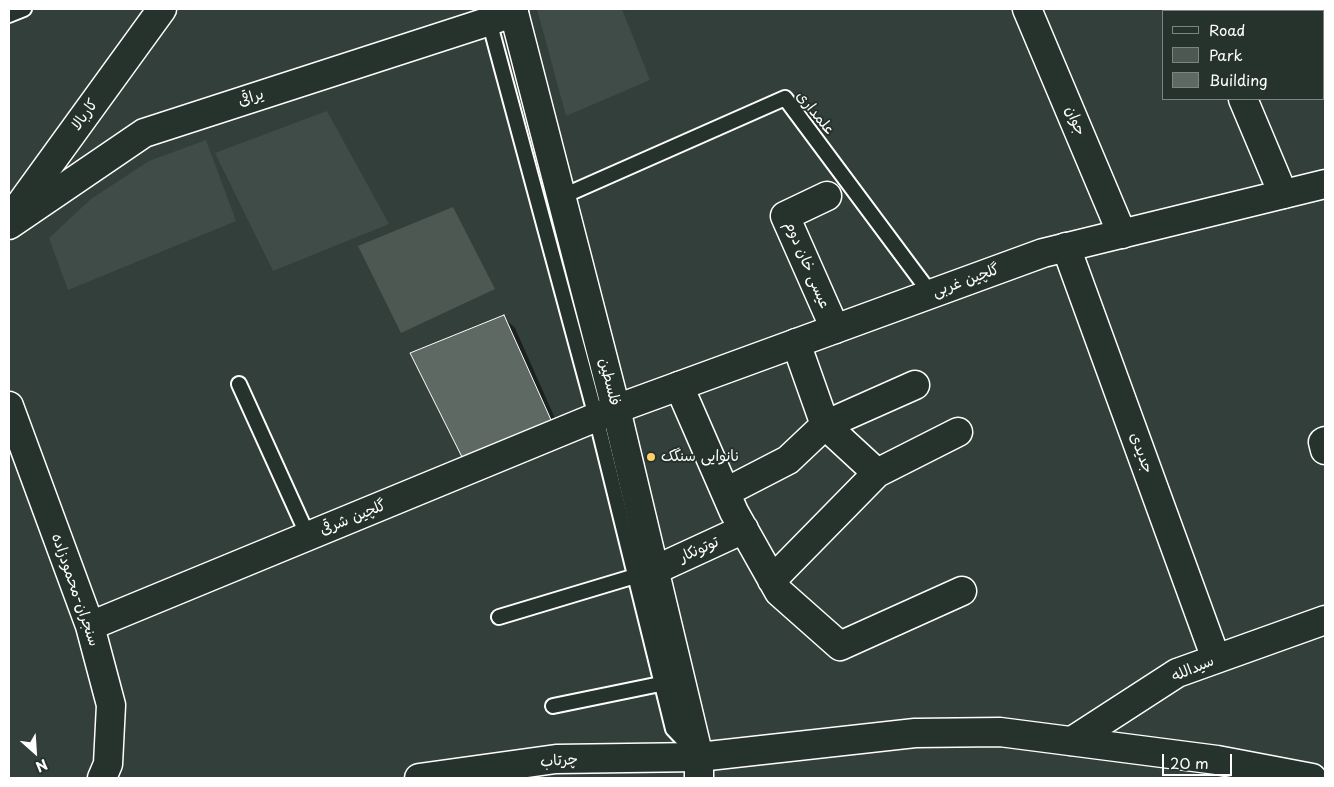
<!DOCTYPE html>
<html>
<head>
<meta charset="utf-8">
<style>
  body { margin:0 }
  #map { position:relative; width:1334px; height:787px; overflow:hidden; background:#333f3a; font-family:"Playpen Sans",sans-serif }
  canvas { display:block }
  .frame { position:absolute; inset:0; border:10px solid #fff; pointer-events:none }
  .legend { position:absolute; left:1162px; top:10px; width:162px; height:90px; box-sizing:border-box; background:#26332d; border:1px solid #7d8581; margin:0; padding:6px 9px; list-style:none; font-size:15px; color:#fff }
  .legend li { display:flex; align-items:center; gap:10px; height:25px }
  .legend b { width:25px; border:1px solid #7d8581 }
  .north { position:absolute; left:10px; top:727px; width:50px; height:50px; -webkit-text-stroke:4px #26332d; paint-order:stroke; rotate:154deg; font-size:14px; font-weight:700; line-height:20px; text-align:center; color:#fff }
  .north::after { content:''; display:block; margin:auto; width:18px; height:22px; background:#fff; clip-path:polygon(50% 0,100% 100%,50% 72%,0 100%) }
  .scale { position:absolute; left:1162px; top:754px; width:70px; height:22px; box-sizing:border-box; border:2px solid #fff; border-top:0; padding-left:6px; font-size:15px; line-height:18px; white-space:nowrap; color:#fff; -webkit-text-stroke:4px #26332d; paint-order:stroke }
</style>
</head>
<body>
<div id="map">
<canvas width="1334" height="787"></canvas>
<div class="frame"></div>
<ul class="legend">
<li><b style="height:6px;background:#26332d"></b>Road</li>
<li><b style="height:14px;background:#4d5853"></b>Park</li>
<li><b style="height:14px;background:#5f6964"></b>Building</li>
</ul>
<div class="north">N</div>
<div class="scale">20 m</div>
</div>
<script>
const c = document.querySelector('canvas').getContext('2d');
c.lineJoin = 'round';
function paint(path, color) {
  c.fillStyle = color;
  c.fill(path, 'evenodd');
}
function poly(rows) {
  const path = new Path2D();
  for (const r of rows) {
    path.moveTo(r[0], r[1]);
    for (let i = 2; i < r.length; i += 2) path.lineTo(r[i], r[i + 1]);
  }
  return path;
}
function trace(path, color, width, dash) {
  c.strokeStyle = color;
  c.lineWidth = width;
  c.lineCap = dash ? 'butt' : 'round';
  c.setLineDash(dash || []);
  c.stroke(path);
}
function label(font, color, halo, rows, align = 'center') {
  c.font = font + ' "Playpen Sans","Playpen Sans Arabic",sans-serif';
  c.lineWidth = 4;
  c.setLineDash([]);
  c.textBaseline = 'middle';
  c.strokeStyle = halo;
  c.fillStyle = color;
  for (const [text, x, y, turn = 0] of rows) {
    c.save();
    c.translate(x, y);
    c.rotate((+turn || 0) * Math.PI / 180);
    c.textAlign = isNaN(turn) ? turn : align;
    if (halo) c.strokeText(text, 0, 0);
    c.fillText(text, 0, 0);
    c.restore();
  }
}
paint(poly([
  [537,9,622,9,650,80,566,116],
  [327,111,389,224,273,271,215,153],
  [206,140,236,221,68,290,49,238,91,199,149,161]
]), '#404c47');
paint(poly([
  [453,207,495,289,401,333,358,246]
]), '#4d5853');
paint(poly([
  [503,317,515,328,562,434,476,472]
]), '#0007');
const building = poly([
  [504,315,552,422,464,461,410,353,504,315]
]);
paint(building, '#5f6964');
trace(building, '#fff', 1);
const lane = poly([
  [9,15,24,9],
  [488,17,596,417,673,729,692,749],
  [561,197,785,98,931,294],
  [239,384,308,536],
  [499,617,642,574],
  [553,706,670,682]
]);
const street = poly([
  [1027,9,1122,234],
  [1202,9,1204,11],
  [1243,99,1283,194],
  [827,196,785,216,835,329],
  [9,225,144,133,490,21,514,12],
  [1066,247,1216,659],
  [796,343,825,425,877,473],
  [679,386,734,512,779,592,840,646,962,591],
  [1325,441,1323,442,1325,450],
  [726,492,788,460,825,425,915,385],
  [655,570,744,529],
  [772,580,877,473,958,432],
  [1072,741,1177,673,1325,620],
  [419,778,556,759,699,757]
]);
const secondary = poly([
  [9,220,162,9],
  [9,406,90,626,111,705,108,764,102,778],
  [90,626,616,409,1043,253,1325,184]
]);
const primary = poly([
  [513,9,616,409,699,757,699,778]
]);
const highway = poly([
  [699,757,915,733,1000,732,1217,760,1312,778]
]);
trace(lane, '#fff', 18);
trace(street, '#fff', 31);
trace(secondary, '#fff', 31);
trace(primary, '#fff', 31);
trace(highway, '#fff', 31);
trace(lane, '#26332d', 14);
trace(street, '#26332d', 28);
trace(secondary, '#26332d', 28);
trace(primary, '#26332d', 28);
trace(highway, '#26332d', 28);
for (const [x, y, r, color] of [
  [651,457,5,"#ffd166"]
]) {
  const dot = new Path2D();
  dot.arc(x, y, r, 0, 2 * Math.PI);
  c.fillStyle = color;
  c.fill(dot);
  trace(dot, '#26332d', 2);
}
label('15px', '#fff', '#26332d', [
  ["یراقی",251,98,-18],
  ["علمداری",815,113,51],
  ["کاربالا",85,115,-54],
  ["جوان",1075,121,67],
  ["عیسی خان دوم",807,265,67],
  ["گلچین غربی",966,281,-20],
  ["فلسطین",609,382,76],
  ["جدیدی",1141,453,70],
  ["گلچین شرقی",353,518,-22],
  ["توتونکار",699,550,-24],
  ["سنجران-محمودزاده",75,590,71],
  ["سیدالله",1193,669,-23],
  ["چرتاب",559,761,-4]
]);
label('15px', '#fff', '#26332d', [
  ["نانوایی سنگک",661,457]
], 'left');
</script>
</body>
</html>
